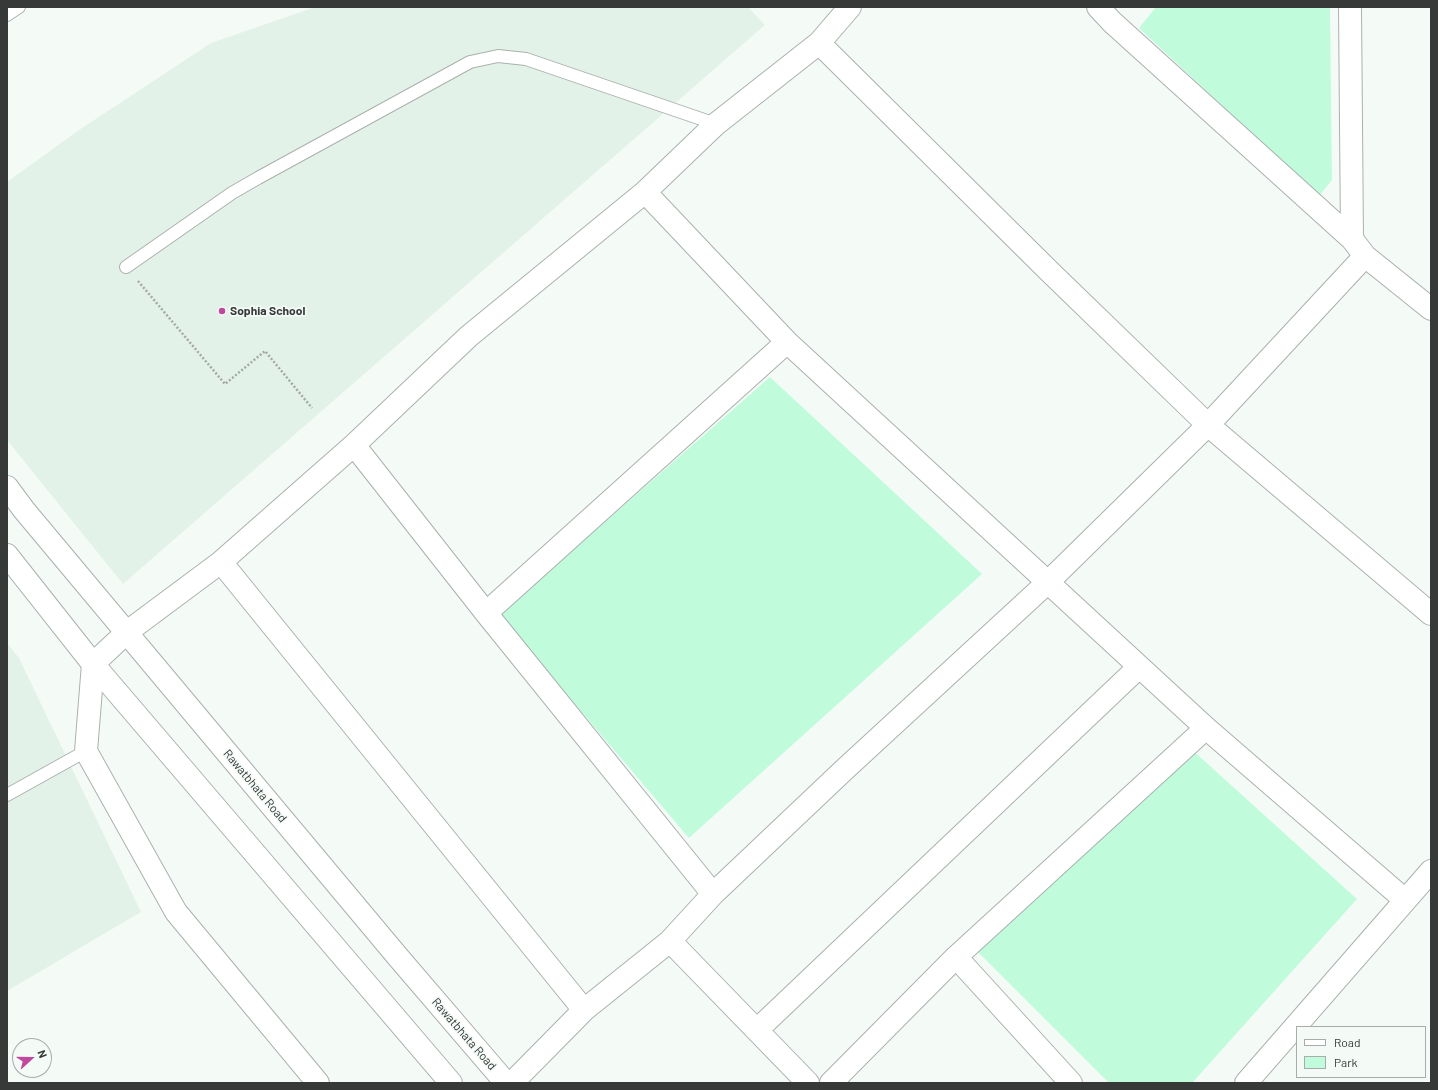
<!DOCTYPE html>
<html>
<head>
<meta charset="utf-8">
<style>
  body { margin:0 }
  #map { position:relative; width:1438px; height:1090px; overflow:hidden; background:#f4fbf7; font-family:Barlow,sans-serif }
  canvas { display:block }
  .frame { position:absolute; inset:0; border:8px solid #363938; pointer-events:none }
  .legend { position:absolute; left:1296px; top:1026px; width:130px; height:52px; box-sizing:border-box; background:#f4fbf7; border:1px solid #a8adab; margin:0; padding:5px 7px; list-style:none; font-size:12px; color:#363938 }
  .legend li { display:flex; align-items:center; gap:8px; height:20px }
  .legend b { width:20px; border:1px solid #a8adab }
  .north { position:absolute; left:12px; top:1038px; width:40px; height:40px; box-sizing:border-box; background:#f4fbf7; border:1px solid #a8adab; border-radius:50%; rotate:69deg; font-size:11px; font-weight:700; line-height:16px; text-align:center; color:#363938 }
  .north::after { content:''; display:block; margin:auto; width:14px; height:18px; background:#c0499f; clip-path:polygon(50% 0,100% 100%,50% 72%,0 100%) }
</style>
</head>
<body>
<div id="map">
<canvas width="1438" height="1090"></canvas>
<div class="frame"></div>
<ul class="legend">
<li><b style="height:5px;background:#fff"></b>Road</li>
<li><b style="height:11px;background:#c0fcdb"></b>Park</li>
</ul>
<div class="north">N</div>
</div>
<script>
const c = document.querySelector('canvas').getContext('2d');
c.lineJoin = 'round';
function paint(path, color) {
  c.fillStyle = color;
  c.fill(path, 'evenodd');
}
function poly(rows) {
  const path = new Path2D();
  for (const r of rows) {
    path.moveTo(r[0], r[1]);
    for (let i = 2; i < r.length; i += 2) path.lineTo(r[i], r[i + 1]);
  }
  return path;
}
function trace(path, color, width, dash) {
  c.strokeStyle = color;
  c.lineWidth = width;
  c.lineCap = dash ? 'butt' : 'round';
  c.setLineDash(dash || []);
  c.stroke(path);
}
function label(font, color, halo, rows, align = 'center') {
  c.font = font + ' Barlow,sans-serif';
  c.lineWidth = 3.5;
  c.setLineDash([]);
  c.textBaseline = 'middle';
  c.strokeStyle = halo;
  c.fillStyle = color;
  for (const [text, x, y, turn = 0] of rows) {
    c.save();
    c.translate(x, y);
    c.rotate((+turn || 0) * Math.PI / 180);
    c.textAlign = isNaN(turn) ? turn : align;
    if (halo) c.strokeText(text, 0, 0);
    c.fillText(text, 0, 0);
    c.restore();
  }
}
paint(poly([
  [315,7,748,7,765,25,123,584,7,440,7,182,79,130,211,43],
  [7,643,19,658,141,912,7,991]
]), '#e3f2e9');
paint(poly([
  [1156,7,1330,7,1332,180,1319,196,1139,28],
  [770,377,982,574,689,838,499,615],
  [1189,747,1357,899,1192,1083,1109,1083,972,946]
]), '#c0fcdb');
const service = poly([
  [7,15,19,7],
  [126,267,232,193,258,178,470,62,498,56,526,59,716,124],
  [7,795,86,751]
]);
const minor = poly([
  [1098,7,1112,22,1352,239,1365,256,1431,309],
  [1350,7,1352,239],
  [819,43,1049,271,1208,425,1431,614],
  [645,192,787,342,1206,728,1405,900],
  [354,445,486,613,713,894],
  [221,562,584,1010],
  [486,613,787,342],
  [670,941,808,1083],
  [956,957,1071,1083],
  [757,1030,1139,667],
  [318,1083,176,912,86,751,93,664,127,632,221,562,354,445,469,336,645,192,716,124,819,43,850,7],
  [512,1083,584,1010,670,941,713,894,845,769,1047,583,1208,425,1365,256],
  [831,1083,956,957,1206,728],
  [1246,1083,1431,871]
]);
const secondary = poly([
  [7,487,24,510,398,957,506,1083],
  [7,555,93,664,451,1083]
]);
trace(service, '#aab1ad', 14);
trace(minor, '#aab1ad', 24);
trace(secondary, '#aab1ad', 24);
trace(poly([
  [138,281,225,384,265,351,312,408]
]), '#a4a9a6', 2.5, [2, 2]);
trace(service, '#fff', 12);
trace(minor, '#fff', 22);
trace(secondary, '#fff', 22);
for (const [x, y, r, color] of [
  [222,311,4,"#c0499f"]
]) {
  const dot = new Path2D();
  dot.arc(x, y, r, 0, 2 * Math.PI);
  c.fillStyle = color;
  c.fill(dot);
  trace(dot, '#f4fbf7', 1.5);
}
label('bold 12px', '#363938', '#f4fbf7', [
  ["Sophia School",230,311]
], 'left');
label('12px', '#363938', '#f4fbf7', [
  ["Rawatbhata Road",255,786,50],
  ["Rawatbhata Road",464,1034,49]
]);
</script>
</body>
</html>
